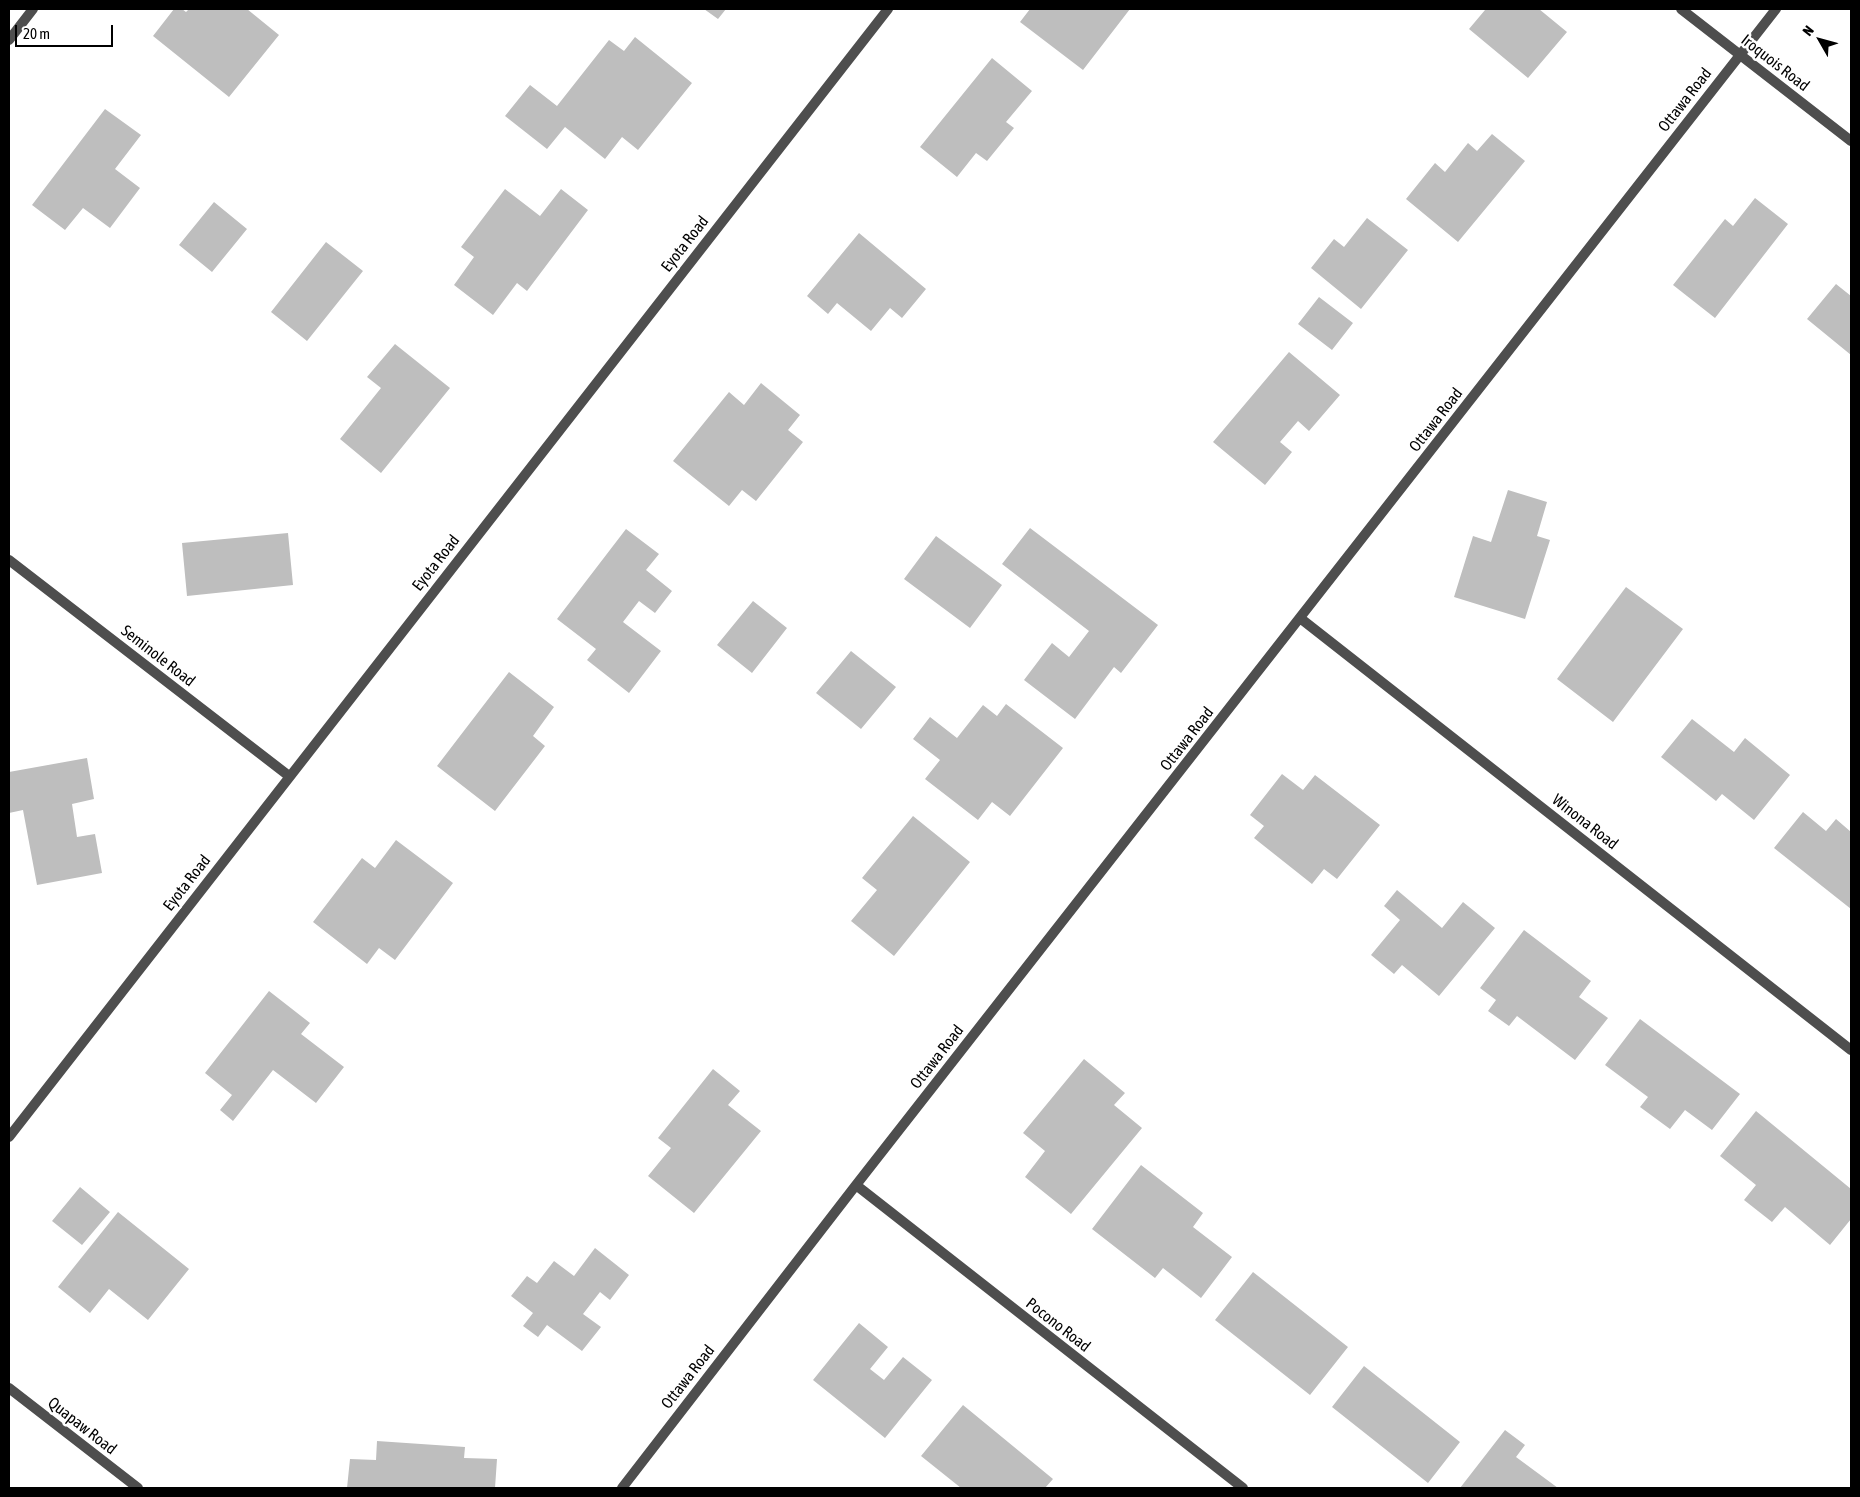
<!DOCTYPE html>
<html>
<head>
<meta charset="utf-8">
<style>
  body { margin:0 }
  #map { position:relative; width:1860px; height:1497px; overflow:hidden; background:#fff; font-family:"Asap Condensed",sans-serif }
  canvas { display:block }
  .frame { position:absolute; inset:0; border:10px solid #000; pointer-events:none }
  .north { position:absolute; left:1795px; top:15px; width:50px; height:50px; -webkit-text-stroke:4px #fff; paint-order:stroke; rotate:308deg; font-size:14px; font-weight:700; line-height:20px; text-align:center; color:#000 }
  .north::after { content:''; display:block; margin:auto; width:18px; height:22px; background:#000; clip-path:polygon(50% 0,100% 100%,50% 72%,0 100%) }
  .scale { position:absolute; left:15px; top:25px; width:98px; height:22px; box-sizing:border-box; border:2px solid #000; border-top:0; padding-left:6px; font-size:15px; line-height:18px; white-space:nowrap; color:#000; -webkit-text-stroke:4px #fff; paint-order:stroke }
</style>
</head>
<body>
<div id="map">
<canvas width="1860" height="1497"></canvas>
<div class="frame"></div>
<div class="north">N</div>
<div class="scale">20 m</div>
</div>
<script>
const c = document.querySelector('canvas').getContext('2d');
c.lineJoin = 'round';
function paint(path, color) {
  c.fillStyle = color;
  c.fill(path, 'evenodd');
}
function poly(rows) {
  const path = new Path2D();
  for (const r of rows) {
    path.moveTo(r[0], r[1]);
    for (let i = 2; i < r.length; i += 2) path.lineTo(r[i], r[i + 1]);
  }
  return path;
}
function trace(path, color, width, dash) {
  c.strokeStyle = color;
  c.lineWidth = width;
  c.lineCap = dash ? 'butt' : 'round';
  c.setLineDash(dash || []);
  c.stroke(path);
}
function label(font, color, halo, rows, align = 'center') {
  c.font = font + ' "Asap Condensed",sans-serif';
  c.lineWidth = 5;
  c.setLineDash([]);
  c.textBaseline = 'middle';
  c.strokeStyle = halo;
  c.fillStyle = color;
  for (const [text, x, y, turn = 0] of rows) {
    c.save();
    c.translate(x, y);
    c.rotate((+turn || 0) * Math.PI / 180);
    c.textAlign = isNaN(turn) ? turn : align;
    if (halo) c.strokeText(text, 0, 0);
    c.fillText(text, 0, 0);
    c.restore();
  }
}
paint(poly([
  [174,9,182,9,186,12,189,9,247,9,279,35,229,97,153,36],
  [704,9,726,9,718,19],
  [1030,9,1130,9,1083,70,1020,22],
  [1482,9,1539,9,1567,32,1528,78,1469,29,1485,10],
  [635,37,692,83,638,150,622,137,605,159,565,127,547,149,505,116,530,85,557,106,609,40,624,51],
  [992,58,1032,91,1006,122,1014,128,987,161,976,153,957,177,920,147],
  [105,109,141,135,115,169,140,188,110,228,83,208,65,230,32,205],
  [1492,134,1525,161,1458,242,1406,199,1435,163,1445,172,1468,143,1477,151],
  [505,189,540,216,561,189,588,210,527,291,517,283,493,315,454,285,474,257,461,247],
  [1755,198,1788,224,1715,318,1673,285,1725,219,1733,226],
  [214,202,247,229,212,272,179,245],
  [1367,218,1408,250,1361,309,1311,268,1334,239,1344,247],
  [859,233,926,289,902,318,890,308,871,331,837,303,828,314,807,296],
  [326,242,363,271,307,341,271,312],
  [1836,284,1851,296,1851,355,1807,319],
  [1319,297,1353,323,1332,350,1298,324],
  [395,344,450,388,381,473,340,439,381,388,367,377],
  [1289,352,1340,395,1309,431,1298,421,1280,442,1292,452,1265,485,1213,442],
  [761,383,800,415,788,430,803,442,756,501,742,490,729,506,673,461,729,392,744,405],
  [1508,490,1547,502,1537,536,1550,540,1525,619,1454,597,1473,536,1491,542],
  [1030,528,1158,625,1121,673,1114,667,1075,719,1024,680,1052,643,1069,657,1089,631,1002,564],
  [626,529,659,554,646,570,672,591,655,613,639,601,623,622,661,651,629,693,587,660,596,649,557,619],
  [288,533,293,585,187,596,182,543],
  [936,536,1002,585,970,628,904,579],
  [1626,587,1683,629,1613,722,1557,679],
  [753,601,787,628,752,673,717,645],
  [851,651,896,687,861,729,816,693],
  [509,672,554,707,533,736,545,746,495,811,437,766],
  [1006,704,1063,748,1010,816,992,802,978,820,925,779,940,760,913,739,930,717,957,738,983,705,997,716],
  [1692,719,1734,752,1745,738,1790,775,1754,820,1722,794,1716,801,1661,757],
  [87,758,94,799,72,804,77,837,95,834,102,873,37,885,23,810,9,813,9,772],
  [1282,774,1303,790,1315,775,1380,825,1337,879,1324,869,1312,884,1254,838,1264,826,1250,815],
  [1803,812,1826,831,1836,819,1851,832,1851,909,1774,848],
  [913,816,970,862,894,956,851,921,877,890,862,878],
  [396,840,453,883,395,960,379,948,367,964,313,922,362,858,375,868],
  [1397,890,1442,928,1463,902,1495,928,1439,996,1402,965,1394,974,1371,955,1400,920,1384,906],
  [1524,930,1591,981,1579,997,1608,1018,1575,1060,1517,1016,1509,1026,1488,1011,1496,1000,1480,988],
  [269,991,310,1023,301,1034,344,1067,316,1103,273,1070,233,1121,220,1110,232,1095,205,1073],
  [1640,1019,1740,1094,1712,1130,1685,1110,1670,1129,1640,1107,1648,1097,1605,1065],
  [1084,1059,1125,1093,1114,1105,1142,1128,1071,1214,1025,1177,1045,1151,1023,1133],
  [713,1069,740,1091,728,1105,761,1131,694,1213,648,1176,671,1148,658,1138],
  [1756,1111,1851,1189,1851,1219,1830,1245,1785,1207,1772,1222,1744,1200,1756,1185,1720,1156],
  [1141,1165,1203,1213,1193,1227,1232,1257,1201,1298,1163,1268,1155,1278,1092,1229],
  [80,1187,110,1212,82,1245,52,1221],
  [118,1212,189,1269,148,1320,109,1289,90,1313,58,1287],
  [595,1248,629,1275,610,1300,600,1292,583,1314,601,1327,582,1351,547,1325,538,1337,523,1326,533,1313,511,1296,527,1276,537,1283,554,1261,574,1276],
  [1253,1272,1348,1347,1310,1395,1215,1320],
  [859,1323,888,1347,870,1369,884,1380,903,1357,932,1380,885,1438,813,1380],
  [1364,1366,1460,1442,1428,1483,1332,1407],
  [963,1405,1053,1479,1045,1488,961,1488,921,1456],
  [1505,1430,1525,1445,1516,1457,1558,1488,1460,1488],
  [377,1441,465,1447,464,1458,497,1459,495,1488,347,1488,350,1459,376,1460]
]), '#bebebe');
trace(poly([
  [1681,9,1851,141],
  [9,40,33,9],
  [9,560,289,776],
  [1300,618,1851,1050],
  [9,1137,888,9],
  [856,1185,1243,1488],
  [9,1388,138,1488],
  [622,1488,856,1185,1776,9]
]), '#4e4e4e', 10);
label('16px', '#000', '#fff', [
  ["Iroquois Road",1775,63,38],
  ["Ottawa Road",1685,100,-52],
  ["Eyota Road",685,244,-52],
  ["Ottawa Road",1436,420,-52],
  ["Eyota Road",436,563,-52],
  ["Seminole Road",158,656,38],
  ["Ottawa Road",1187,739,-52],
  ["Winona Road",1585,822,38],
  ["Eyota Road",187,883,-52],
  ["Ottawa Road",937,1057,-52],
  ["Pocono Road",1058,1325,38],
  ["Ottawa Road",688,1377,-52],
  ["Quapaw Road",82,1426,38]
]);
</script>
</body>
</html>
